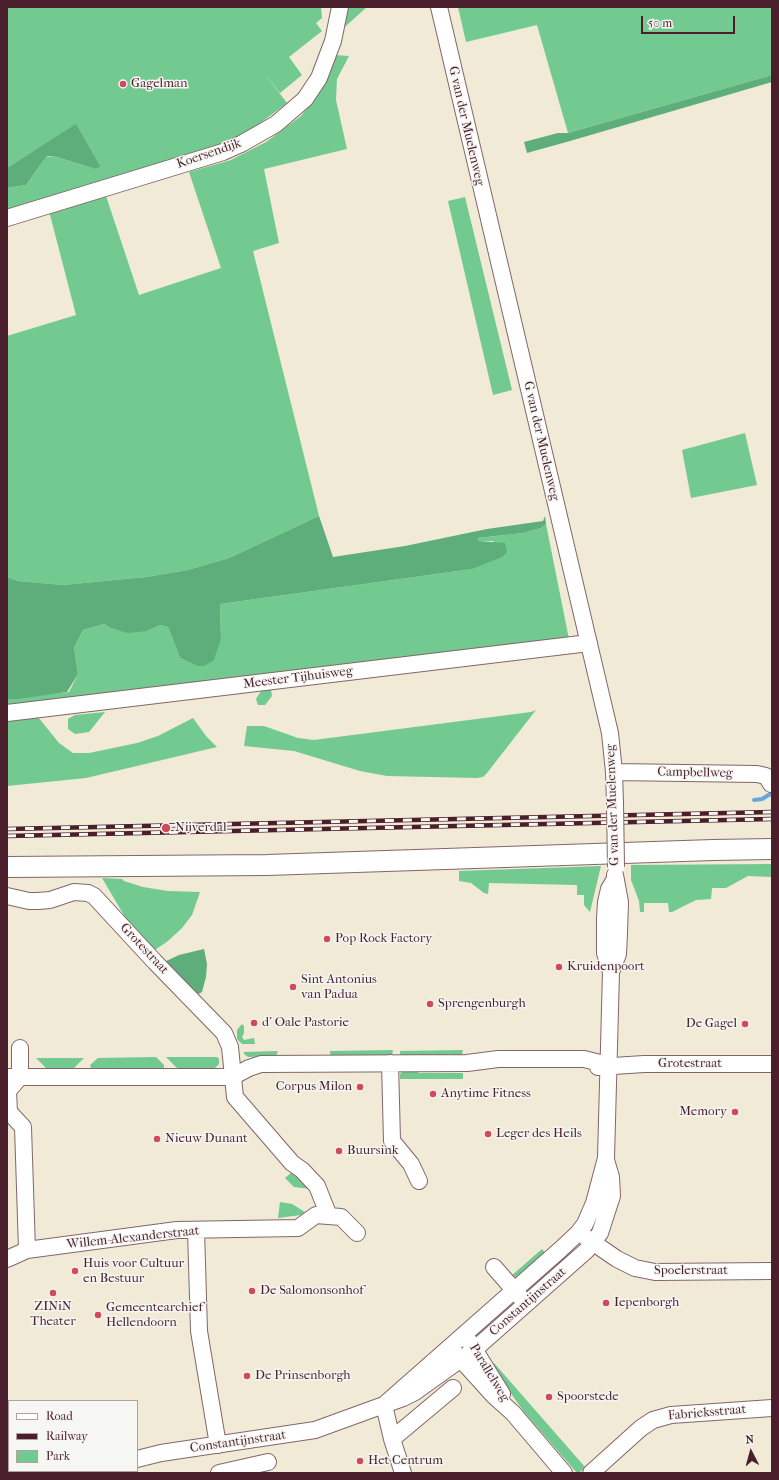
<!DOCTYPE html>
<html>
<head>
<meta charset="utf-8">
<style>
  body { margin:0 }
  #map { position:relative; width:779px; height:1480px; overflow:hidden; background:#f0ead6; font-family:"IM FELL French Canon",serif }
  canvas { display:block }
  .frame { position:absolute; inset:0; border:8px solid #4a1f2b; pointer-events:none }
  .legend { position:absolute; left:8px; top:1400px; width:130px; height:72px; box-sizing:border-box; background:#f6f6f2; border:1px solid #b1a0a2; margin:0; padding:5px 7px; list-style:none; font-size:12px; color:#4a1f2b }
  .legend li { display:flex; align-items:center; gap:8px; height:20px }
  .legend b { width:20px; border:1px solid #b1a0a2 }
  .north { position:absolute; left:731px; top:1432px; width:40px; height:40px; -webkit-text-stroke:3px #f6f6f2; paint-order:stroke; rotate:354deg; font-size:11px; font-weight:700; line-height:16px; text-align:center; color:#4a1f2b }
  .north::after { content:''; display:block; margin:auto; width:14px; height:18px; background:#4a1f2b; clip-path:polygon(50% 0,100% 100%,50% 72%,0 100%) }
  .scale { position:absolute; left:641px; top:16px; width:94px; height:18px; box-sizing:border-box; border:2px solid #4a1f2b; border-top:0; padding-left:5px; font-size:12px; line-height:14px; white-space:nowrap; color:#4a1f2b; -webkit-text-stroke:3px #f6f6f2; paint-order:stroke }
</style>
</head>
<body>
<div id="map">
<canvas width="779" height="1480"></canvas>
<div class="frame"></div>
<ul class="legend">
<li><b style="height:5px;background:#fff"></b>Road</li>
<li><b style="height:5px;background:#4a1f2b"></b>Railway</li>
<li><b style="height:11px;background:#72ca90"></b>Park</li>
</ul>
<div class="north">N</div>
<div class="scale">50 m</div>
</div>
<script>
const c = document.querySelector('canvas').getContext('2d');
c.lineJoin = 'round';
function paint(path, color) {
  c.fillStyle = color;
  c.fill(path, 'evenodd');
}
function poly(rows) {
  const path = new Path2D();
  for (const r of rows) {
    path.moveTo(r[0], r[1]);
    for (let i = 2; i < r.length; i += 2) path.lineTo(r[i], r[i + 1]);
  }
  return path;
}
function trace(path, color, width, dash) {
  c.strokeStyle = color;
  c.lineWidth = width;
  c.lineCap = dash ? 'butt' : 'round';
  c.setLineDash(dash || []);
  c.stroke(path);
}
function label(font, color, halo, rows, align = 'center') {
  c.font = font + ' "IM FELL French Canon",serif';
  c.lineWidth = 3;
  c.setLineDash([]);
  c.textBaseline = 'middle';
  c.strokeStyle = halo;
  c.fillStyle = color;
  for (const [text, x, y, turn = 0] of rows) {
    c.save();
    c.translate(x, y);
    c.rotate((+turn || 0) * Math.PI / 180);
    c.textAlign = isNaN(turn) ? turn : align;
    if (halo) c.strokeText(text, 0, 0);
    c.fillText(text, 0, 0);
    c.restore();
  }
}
paint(poly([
  [7,7,321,7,322,18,316,23,322,31,289,57,302,75,280,93,262,70,287,103,251,130,233,142,7,211,7,188,26,185,46,157,54,156,95,169,101,167,76,125,7,168],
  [346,7,367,7,338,33],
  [458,7,772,7,772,75,568,133,537,25,466,42],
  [335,55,349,56,337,79,336,100,347,149,264,169,279,243,253,251,319,516,229,558,188,570,146,577,63,585,18,581,7,577,7,336,76,315,49,211,105,193,139,295,221,268,189,172,231,160,266,142,301,116,322,89],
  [465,197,512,390,493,395,448,201],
  [745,433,757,485,691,498,682,450],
  [546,524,569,639,7,707,7,699,69,692,78,674,74,648,83,630,104,624,111,628,147,631,160,625,168,627,180,658,197,666,204,666,221,639,220,604,472,569,494,541,479,541,478,538,523,533,541,528],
  [267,689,271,690,272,696,265,705,258,705,256,699,261,691],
  [536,710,487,773,483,777,477,778,387,776,360,771,294,751,244,746,247,726,264,726,298,738,314,740,531,712],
  [105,712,89,732,75,734,68,729,68,719,75,715],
  [38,717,59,743,73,753,89,753,137,743,158,736,193,718,206,736,217,747,86,778,7,786,7,719],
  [772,864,772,877,748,876,726,888,712,888,711,899,696,900,672,912,669,912,668,903,644,903,644,912,640,912,639,901,631,880,631,865],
  [601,866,590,912,584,905,584,895,577,895,577,885,489,883,488,894,484,893,471,883,459,881,459,871],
  [102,878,122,879,124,881,143,887,168,891,200,892,192,915,182,928,168,941,152,952,125,917],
  [242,1024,244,1026,244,1033,242,1037,244,1040,254,1038,255,1044,242,1044,237,1039,237,1030],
  [393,1050,392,1056,332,1057,330,1054,330,1051],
  [463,1050,462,1055,402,1056,400,1054,400,1051],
  [278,1051,276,1056,248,1057,244,1054,244,1052],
  [156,1057,164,1065,164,1068,91,1068,90,1065,98,1058],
  [166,1057,217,1057,219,1059,219,1064,215,1068,177,1068],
  [36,1058,84,1058,74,1068,46,1068],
  [418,1068,418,1073,463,1073,463,1079,400,1079,400,1074,405,1069],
  [299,1172,311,1189,294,1187,285,1178,291,1173],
  [280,1202,292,1204,305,1212,301,1215,278,1218],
  [542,1249,546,1254,518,1277,511,1276],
  [494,1363,585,1467,579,1473,577,1473,524,1412,491,1365]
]), '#72ca90');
paint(poly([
  [772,75,772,82,570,141,527,153,524,142,558,133,568,133],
  [76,124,101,167,95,169,54,156,48,156,46,157,26,185,7,188,7,168],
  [319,516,333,557,405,546,487,529,543,521,545,516,546,524,541,528,523,533,478,538,479,541,505,543,507,552,502,557,472,569,220,604,221,639,214,660,204,666,197,666,180,658,168,627,160,625,147,631,128,633,111,628,104,624,83,630,74,648,78,674,67,692,18,699,7,699,7,577,18,581,63,585,146,577,188,570,229,558],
  [204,949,207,964,206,977,202,992,197,995,162,963,179,955]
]), '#5dae7a');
trace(poly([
  [754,800,762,799,772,793]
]), '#64a7d8', 4);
const minor = poly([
  [439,7,610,733,614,772,615,803],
  [7,218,223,152,241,144,276,124,305,99,319,78,333,41,340,7],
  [7,713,589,643],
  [614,772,757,774,766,776,771,784,772,783],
  [7,896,29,901,38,901,50,900,74,892,88,893,94,896,155,962,224,1033,230,1047,235,1097,292,1163,302,1170,317,1186,329,1216],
  [611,972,618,954,619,933,620,902,615,875],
  [20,1048,20,1077,8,1091,9,1112,23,1127,27,1250],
  [390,1063,392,1141,411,1164,419,1181],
  [598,1067,644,1064,772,1064],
  [7,1077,232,1077,249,1068,261,1064,467,1063,498,1059,584,1059,608,1065],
  [196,1230,199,1331,218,1445],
  [585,1237,617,1259,635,1268,655,1272,772,1271],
  [7,1259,27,1250,177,1230,298,1228,316,1215,341,1217,357,1233],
  [494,1267,521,1298],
  [469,1341,502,1394],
  [454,1352,493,1395,513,1413,564,1473],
  [384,1405,561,1249,578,1233,585,1224,594,1203,606,1158,611,972,605,953,605,918,606,902,609,889,615,879],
  [384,1405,392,1439,403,1473],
  [392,1439,453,1388],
  [137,1459,161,1453,315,1430,403,1398,415,1392,475,1349,587,1250,600,1233,612,1196,611,1177,606,1160],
  [118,1471,119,1473],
  [80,1473,89,1471],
  [219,1473,268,1462],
  [591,1473,641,1428,653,1420,671,1415,772,1408]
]);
const major = poly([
  [7,867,267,865,713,850,772,849]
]);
trace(minor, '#846667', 18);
trace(major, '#846667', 22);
trace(minor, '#fff', 16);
trace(major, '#fff', 20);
const rail = poly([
  [7,829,772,812],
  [7,836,772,819]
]);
trace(rail, '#4a1f2b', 4.5);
trace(rail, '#f6f6f2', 3, [9]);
const minorBridge = poly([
  [615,803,616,867]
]);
trace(minorBridge, '#846667', 18, []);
trace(minorBridge, '#fff', 16);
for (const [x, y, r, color] of [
  [123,84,4,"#d1495b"],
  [166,828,5,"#d1495b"],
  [327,939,4,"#d1495b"],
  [559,967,4,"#d1495b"],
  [293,987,4,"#d1495b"],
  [430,1004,4,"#d1495b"],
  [254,1023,4,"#d1495b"],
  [745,1024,4,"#d1495b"],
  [360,1087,4,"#d1495b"],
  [433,1094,4,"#d1495b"],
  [735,1112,4,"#d1495b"],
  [488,1134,4,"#d1495b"],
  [157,1139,4,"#d1495b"],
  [339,1151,4,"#d1495b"],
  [75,1271,4,"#d1495b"],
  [252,1291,4,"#d1495b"],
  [53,1293,4,"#d1495b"],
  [606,1303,4,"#d1495b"],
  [98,1315,4,"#d1495b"],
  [247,1376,4,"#d1495b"],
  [549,1397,4,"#d1495b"],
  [360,1461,4,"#d1495b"]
]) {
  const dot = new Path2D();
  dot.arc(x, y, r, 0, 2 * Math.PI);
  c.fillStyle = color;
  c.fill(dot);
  trace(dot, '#f6f6f2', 1.5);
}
label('13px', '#4a1f2b', '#f6f6f2', [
  ["Gagelman",131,84],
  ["Nijverdal",175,828],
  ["Pop Rock Factory",335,939],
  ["Kruidenpoort",567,967],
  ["Sint Antonius",301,980],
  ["van Padua",301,995],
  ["Sprengenburgh",438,1004],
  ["d' Oale Pastorie",262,1023],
  ["De Gagel",737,1024,"right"],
  ["Corpus Milon",352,1087,"right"],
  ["Anytime Fitness",441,1094],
  ["Memory",727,1112,"right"],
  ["Leger des Heils",496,1134],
  ["Nieuw Dunant",165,1139],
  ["Buursink",347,1151],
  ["Huis voor Cultuur",83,1264],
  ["en Bestuur",83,1279],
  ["De Salomonsonhof",260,1291],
  ["Iepenborgh",614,1303],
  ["ZINiN",53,1307,"center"],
  ["Theater",53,1322,"center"],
  ["Gemeentearchief",106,1308],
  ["Hellendoorn",106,1323],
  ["De Prinsenborgh",255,1376],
  ["Spoorstede",557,1397],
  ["Het Centrum",368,1461]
], 'left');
label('13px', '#4a1f2b', '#f6f6f2', [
  ["G van der Muelenweg",466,126,77],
  ["Koersendijk",209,154,-19],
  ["G van der Muelenweg",541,441,77],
  ["Meester Tijhuisweg",298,678,-7],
  ["Campbellweg",695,773,1],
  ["G van der Muelenweg",613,805,-92],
  ["Grotestraat",144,949,47],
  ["Grotestraat",690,1064],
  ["Willem-Alexanderstraat",133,1238,-6],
  ["Spoelerstraat",691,1271],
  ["Constantijnstraat",528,1302,-41],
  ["Parallelweg",489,1373,59],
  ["Fabrieksstraat",707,1413,-5],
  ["Constantijnstraat",238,1442,-8]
]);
</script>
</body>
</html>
